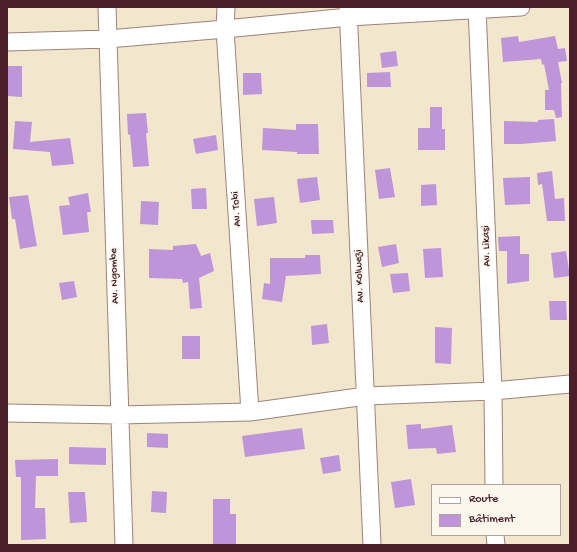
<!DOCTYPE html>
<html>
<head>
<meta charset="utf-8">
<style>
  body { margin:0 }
  #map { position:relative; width:577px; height:552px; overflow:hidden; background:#f2e6cc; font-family:"Gochi Hand",sans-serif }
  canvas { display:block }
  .frame { position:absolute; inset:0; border:8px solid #4a1f2b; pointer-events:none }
  .legend { position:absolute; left:431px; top:484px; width:130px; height:52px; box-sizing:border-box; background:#fbf7ec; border:1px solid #b4a19f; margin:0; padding:5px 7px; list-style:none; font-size:12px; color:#4a1f2b }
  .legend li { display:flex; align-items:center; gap:8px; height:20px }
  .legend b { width:20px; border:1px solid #b4a19f }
</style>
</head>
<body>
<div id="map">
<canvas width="577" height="552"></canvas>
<div class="frame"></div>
<ul class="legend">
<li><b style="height:5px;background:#fff"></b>Route</li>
<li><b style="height:11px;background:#bf95d9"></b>Bâtiment</li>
</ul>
</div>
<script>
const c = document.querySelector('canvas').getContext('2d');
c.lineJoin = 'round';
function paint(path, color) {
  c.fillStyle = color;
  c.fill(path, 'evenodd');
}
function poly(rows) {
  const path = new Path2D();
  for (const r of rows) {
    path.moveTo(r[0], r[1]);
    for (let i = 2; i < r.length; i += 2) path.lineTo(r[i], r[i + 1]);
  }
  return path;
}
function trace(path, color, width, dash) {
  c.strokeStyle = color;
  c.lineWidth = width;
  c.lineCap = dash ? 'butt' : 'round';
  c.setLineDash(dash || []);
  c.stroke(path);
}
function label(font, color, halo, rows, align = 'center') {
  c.font = font + ' "Gochi Hand",sans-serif';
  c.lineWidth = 3;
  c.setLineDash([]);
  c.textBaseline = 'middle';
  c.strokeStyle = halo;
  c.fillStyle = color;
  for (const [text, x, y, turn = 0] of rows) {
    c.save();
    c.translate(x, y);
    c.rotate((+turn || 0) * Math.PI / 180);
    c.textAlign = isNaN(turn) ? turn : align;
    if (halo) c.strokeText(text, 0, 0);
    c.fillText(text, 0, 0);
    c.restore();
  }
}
paint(poly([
  [518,36,519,42,555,36,558,49,565,48,567,61,558,62,562,83,561,83,562,117,556,118,554,110,545,110,545,90,549,90,544,64,542,65,541,59,503,62,501,38],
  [396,51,398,66,382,68,380,53],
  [7,66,22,66,22,97,7,96],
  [390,72,391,87,367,87,367,73],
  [243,73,261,73,262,94,243,95],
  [430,107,442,107,442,129,445,129,445,150,418,150,418,128,430,128],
  [146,113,148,133,146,133,149,166,133,167,130,134,128,135,127,114],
  [554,119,556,141,521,144,504,144,504,121,538,122,538,120],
  [15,121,32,122,30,142,70,138,74,164,52,166,50,152,13,149],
  [296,124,318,124,319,154,297,154,297,152,262,150,263,128,296,130],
  [216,135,218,150,196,154,193,139],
  [390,168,395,197,379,199,375,170],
  [552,171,555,199,564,198,565,221,547,221,542,184,538,185,537,173],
  [317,177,320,200,300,203,297,179],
  [530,177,530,204,505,205,503,178],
  [436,184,437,205,421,206,421,185],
  [206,188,207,209,192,209,191,189],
  [88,193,91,212,87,212,89,232,63,235,59,206,70,205,68,197],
  [28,195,37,246,20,249,15,219,12,219,9,197],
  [274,197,277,223,257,226,254,199],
  [141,201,159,202,158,225,140,224],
  [311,220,333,220,334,233,312,234],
  [520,236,520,254,529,254,529,281,507,284,507,251,499,251,498,237],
  [196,244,201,256,210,253,214,271,199,278,202,308,190,309,188,282,183,283,182,279,149,278,149,249,173,250,173,246],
  [396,244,399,263,382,267,378,247],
  [441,248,443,277,425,278,423,249],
  [566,251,570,276,554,278,551,253],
  [305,255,320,255,321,274,286,276,282,302,262,299,264,283,270,284,270,258,305,258],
  [408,273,410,291,393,293,390,274],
  [74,281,77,297,62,300,59,283],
  [549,301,566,301,567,320,550,320],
  [327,324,329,343,312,345,311,326],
  [435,327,452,328,451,364,435,363],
  [182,336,200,336,200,359,182,359],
  [421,424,421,429,452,425,456,452,437,454,436,448,408,449,406,425],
  [302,428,305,449,245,457,242,436],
  [147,433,168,434,168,448,147,447],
  [69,447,106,448,106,465,69,464],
  [339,455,341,471,323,474,320,458],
  [58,459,58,476,36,476,35,508,45,508,46,539,21,540,21,477,16,477,15,460],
  [411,479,415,505,395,508,391,482],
  [152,491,167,492,166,513,151,512],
  [68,492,85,492,87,522,70,523],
  [213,499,230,499,230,514,236,514,236,545,213,545]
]), '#bf95d9');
const street = poly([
  [107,7,124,545],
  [226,7,225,29,250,412],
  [348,7,372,545],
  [477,7,493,391,494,485],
  [7,42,108,39,225,29,349,17,521,7],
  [7,413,119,415,250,412,366,396,493,391,570,384],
  [495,535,496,545]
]);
trace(street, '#9e827c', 19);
trace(street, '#fff', 17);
label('11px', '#4a1f2b', '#fbf7ec', [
  ["Av. Tobi",237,209,-94],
  ["Av. Likasi",487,246,-92],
  ["Av. Ngombe",115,276,-92],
  ["Av. Kolwezi",360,276,-93]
]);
</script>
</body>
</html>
